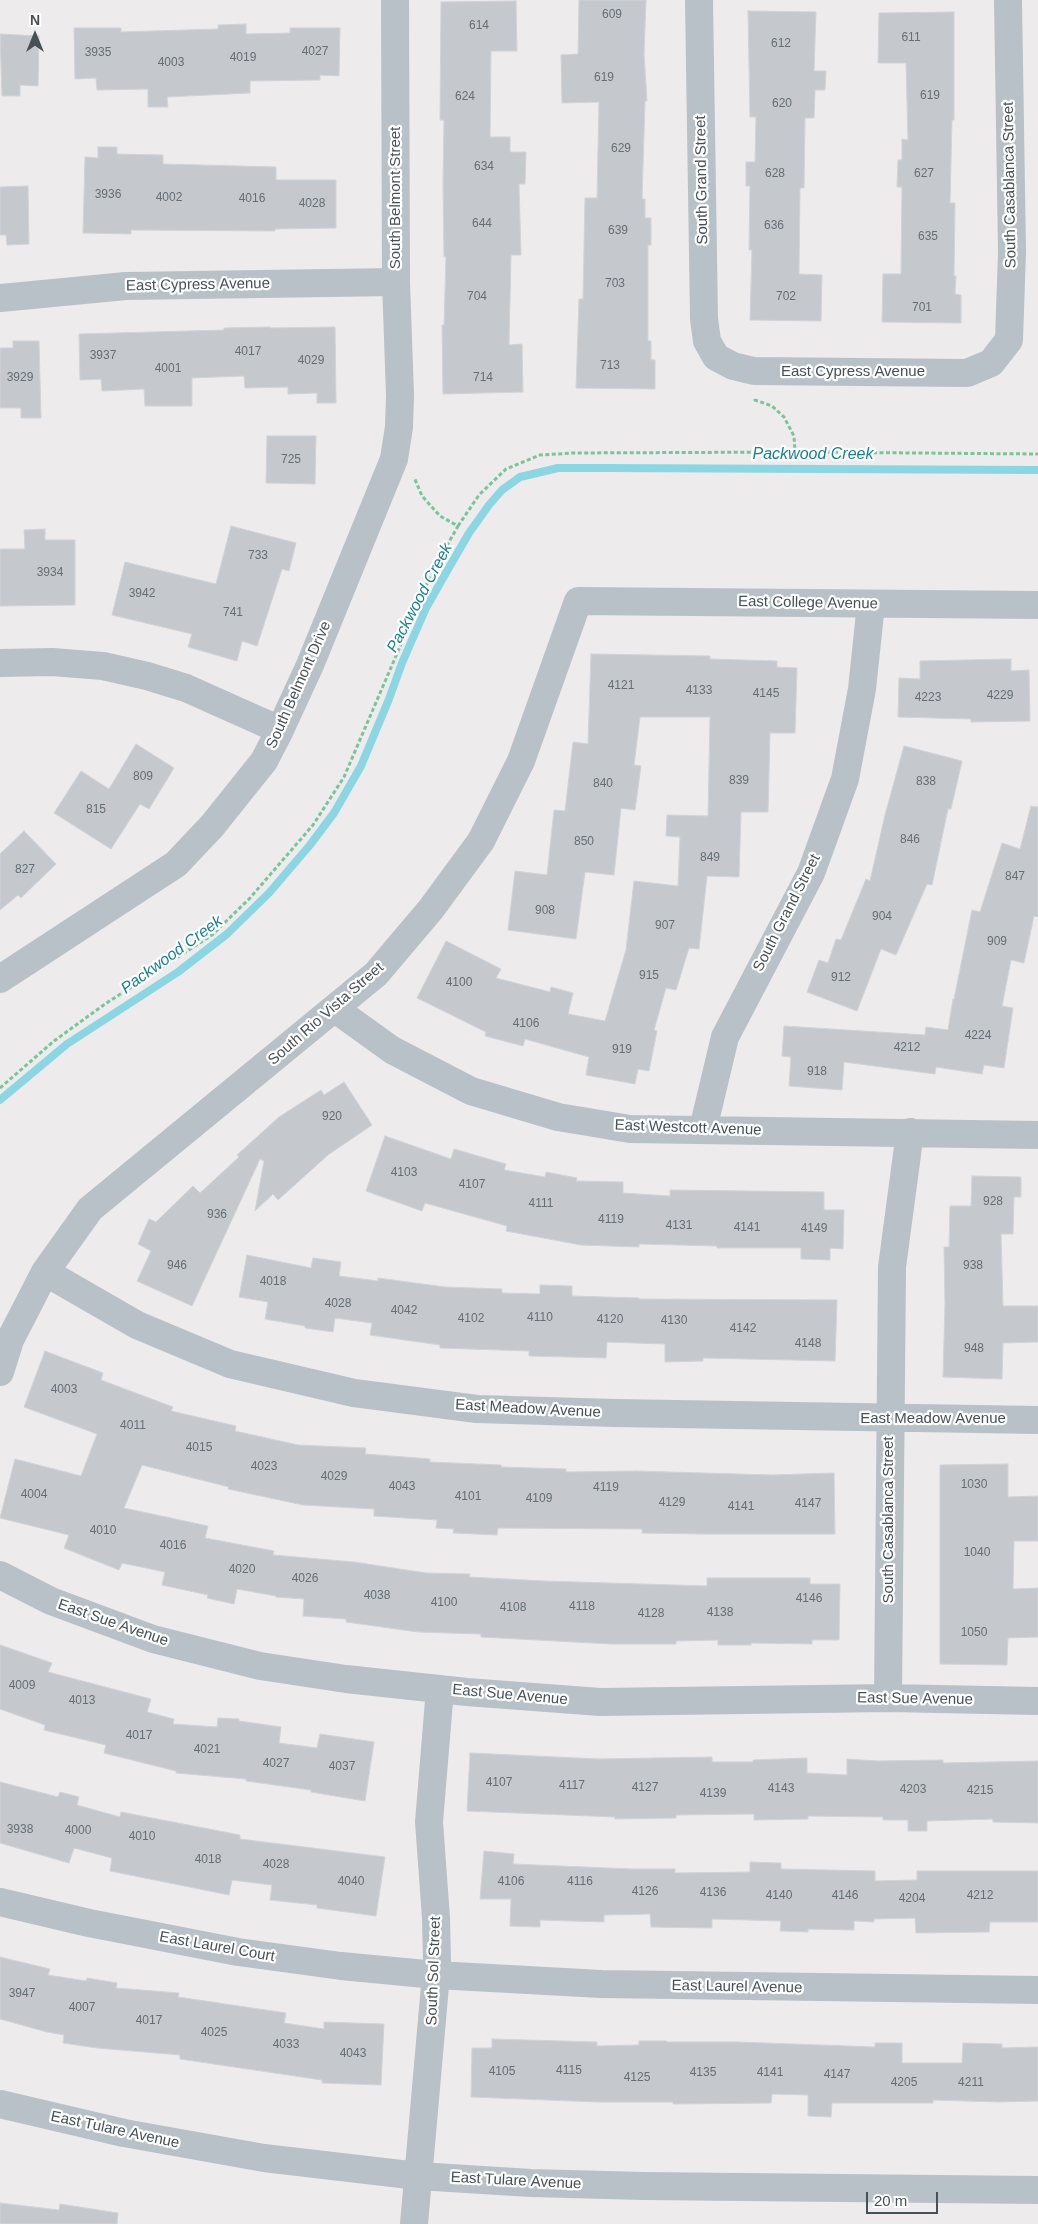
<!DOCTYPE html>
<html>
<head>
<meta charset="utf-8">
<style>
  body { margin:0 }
  #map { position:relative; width:1038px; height:2224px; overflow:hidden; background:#eeebec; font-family:Arial,sans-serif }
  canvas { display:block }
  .north { position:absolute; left:10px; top:10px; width:50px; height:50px; -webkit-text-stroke:4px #fff; paint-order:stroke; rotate:0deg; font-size:14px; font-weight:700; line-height:20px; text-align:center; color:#455057 }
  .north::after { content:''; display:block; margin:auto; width:18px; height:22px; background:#455057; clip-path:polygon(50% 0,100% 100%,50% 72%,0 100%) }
  .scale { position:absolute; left:866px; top:2192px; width:72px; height:22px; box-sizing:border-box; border:2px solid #455057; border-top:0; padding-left:6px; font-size:15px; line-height:18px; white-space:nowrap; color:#455057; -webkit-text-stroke:4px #fff; paint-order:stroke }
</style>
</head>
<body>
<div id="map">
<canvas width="1038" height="2224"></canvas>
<div class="north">N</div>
<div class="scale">20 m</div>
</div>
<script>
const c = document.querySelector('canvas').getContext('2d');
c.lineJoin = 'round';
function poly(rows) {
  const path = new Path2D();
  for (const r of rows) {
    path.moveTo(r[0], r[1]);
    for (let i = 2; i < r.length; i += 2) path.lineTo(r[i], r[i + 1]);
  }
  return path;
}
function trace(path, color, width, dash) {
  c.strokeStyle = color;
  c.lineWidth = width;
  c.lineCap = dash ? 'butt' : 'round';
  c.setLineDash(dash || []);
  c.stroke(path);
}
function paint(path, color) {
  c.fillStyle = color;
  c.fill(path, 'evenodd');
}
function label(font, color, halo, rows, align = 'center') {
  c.font = font + ' Arial,sans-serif';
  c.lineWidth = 4.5;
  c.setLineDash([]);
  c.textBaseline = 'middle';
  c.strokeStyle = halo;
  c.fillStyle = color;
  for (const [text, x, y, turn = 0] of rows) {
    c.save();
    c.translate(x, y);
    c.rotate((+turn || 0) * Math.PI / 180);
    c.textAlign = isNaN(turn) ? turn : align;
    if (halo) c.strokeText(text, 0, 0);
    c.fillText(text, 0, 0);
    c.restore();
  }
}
trace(poly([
  [0,1100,67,1044,178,972,227,934,269,893,310,845,334,813,361,766,389,699,402,663,426,608,447,571,469,533,489,505,502,490,520,477,558,468,606,468,1038,470]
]), '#8cd6e4', 8);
const building = poly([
  [579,0,646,0,644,54,647,101,645,101,642,199,645,199,645,218,651,218,651,245,648,245,648,341,651,341,651,360,655,360,655,389,576,388,579,299,583,299,585,198,597,198,599,102,562,103,561,55,578,54,579,0],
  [516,1,517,51,491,51,490,137,510,137,510,152,526,152,525,184,519,184,521,255,511,255,509,345,522,344,523,392,443,394,442,325,444,325,446,256,444,257,443,184,444,120,440,120,441,2,516,1],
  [748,11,816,12,814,71,826,71,825,90,815,90,814,118,805,118,804,188,800,188,799,274,822,275,821,321,750,320,752,250,749,250,750,186,746,186,746,162,755,162,756,117,750,117,748,11],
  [954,12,954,120,952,120,950,203,955,203,954,276,956,276,955,294,961,295,961,323,882,322,883,274,901,274,902,187,897,187,898,160,902,160,902,139,908,140,906,63,878,63,879,13,954,12],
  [246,24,246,34,290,33,290,28,340,28,339,76,320,75,320,80,250,81,250,93,167,97,168,107,148,107,148,89,97,90,96,78,75,79,74,28,121,28,121,32,218,29,218,25,246,24],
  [0,34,39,36,38,86,20,85,20,96,2,96,0,34],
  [98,147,117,147,117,154,163,155,163,164,276,167,276,180,336,180,336,228,275,229,275,231,131,230,131,234,83,233,85,157,98,158,98,147],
  [28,186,29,244,7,245,6,235,0,235,0,187,28,186],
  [270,327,270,328,335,327,336,403,317,403,317,393,288,394,288,387,245,388,244,376,192,378,192,406,145,406,144,389,102,391,101,379,80,380,79,334,224,330,224,328,270,327],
  [13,341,39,341,41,418,21,418,21,408,0,408,0,348,13,348,13,341],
  [267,436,316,436,315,484,266,483,267,436],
  [231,526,296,543,289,571,282,569,257,646,242,641,237,661,188,647,192,634,112,615,125,562,216,584,231,526],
  [45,529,45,540,75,540,75,605,0,606,0,549,25,549,24,530,45,529],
  [591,654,710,656,710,659,777,661,777,667,797,668,795,733,770,733,768,812,741,812,739,877,707,876,699,949,689,948,676,990,666,988,654,1030,657,1031,649,1071,638,1069,635,1084,586,1075,589,1057,525,1039,523,1046,485,1036,486,1032,417,998,446,941,501,969,496,978,550,992,551,987,573,993,568,1014,605,1021,626,950,634,881,678,886,680,837,666,836,667,815,708,816,710,717,640,717,634,765,641,766,635,810,621,808,614,875,585,872,576,939,508,930,515,871,547,875,554,810,565,811,573,742,588,744,591,654],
  [1011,659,1011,671,1029,670,1030,721,971,722,971,719,898,717,899,678,920,679,920,661,1011,659],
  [136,744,174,768,149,809,140,804,111,849,54,813,81,771,109,789,136,744],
  [904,746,962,761,951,809,948,809,932,885,927,884,896,955,881,949,857,1011,807,992,819,960,828,963,836,939,841,940,866,879,870,881,885,815,904,746],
  [1031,806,1038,807,1038,917,1034,916,1024,963,1011,960,1002,1006,1013,1008,1004,1068,984,1065,982,1074,936,1067,935,1074,844,1062,842,1090,789,1086,791,1057,782,1056,784,1026,925,1035,926,1027,948,1030,953,999,954,999,972,910,980,912,1002,843,1020,849,1031,806],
  [24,831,56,864,21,898,18,895,0,910,0,854,24,831],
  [344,1082,372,1125,328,1155,278,1200,273,1194,255,1211,264,1161,260,1159,192,1306,137,1281,151,1251,138,1244,149,1219,156,1222,193,1186,200,1193,239,1157,237,1155,279,1117,321,1090,324,1095,344,1082],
  [385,1136,451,1159,454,1149,506,1164,504,1170,545,1177,546,1172,577,1178,576,1181,623,1182,623,1193,670,1196,670,1190,824,1192,824,1210,844,1210,843,1249,830,1248,830,1260,801,1259,801,1248,717,1248,717,1246,639,1244,639,1247,581,1245,506,1231,507,1226,425,1203,422,1211,366,1191,385,1136],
  [972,1176,1021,1177,1021,1197,1014,1197,1013,1234,1001,1234,1003,1306,1038,1306,1038,1342,1003,1343,1002,1379,943,1377,945,1303,944,1247,949,1247,950,1206,971,1206,972,1176],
  [247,1255,311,1268,313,1258,341,1262,339,1276,378,1281,378,1278,445,1287,502,1289,502,1293,540,1294,540,1285,572,1286,572,1296,639,1298,639,1299,837,1300,835,1361,703,1358,703,1361,665,1362,665,1344,607,1342,606,1358,529,1356,529,1351,440,1348,440,1345,370,1335,372,1323,335,1318,333,1332,305,1328,305,1326,265,1319,268,1302,239,1297,247,1255],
  [45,1351,103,1373,101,1380,173,1407,171,1411,236,1426,235,1431,298,1445,366,1448,365,1454,430,1459,430,1462,501,1465,501,1467,566,1469,566,1472,636,1471,771,1475,834,1473,835,1534,701,1534,642,1533,642,1529,498,1528,497,1535,453,1533,454,1529,436,1528,437,1520,374,1516,374,1509,303,1505,228,1489,229,1487,142,1465,124,1508,208,1526,205,1538,274,1551,273,1555,354,1562,426,1573,470,1574,469,1577,544,1581,707,1586,707,1578,810,1578,810,1584,840,1584,839,1640,812,1640,812,1644,751,1643,751,1645,718,1645,718,1640,676,1641,676,1644,611,1644,481,1637,481,1634,418,1632,346,1622,346,1619,303,1616,304,1599,276,1597,276,1596,237,1589,234,1604,207,1598,208,1595,162,1585,165,1572,122,1563,119,1570,64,1548,69,1535,0,1518,15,1459,81,1476,97,1434,24,1407,45,1351],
  [1008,1464,1008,1497,1038,1496,1038,1541,1014,1541,1013,1589,1038,1588,1038,1637,1008,1638,1007,1665,940,1664,940,1465,1008,1464],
  [0,1645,52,1663,48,1672,151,1699,147,1712,174,1719,173,1724,217,1727,218,1718,239,1719,239,1721,281,1727,279,1743,317,1748,320,1734,374,1742,365,1801,311,1792,311,1790,246,1781,246,1779,176,1773,176,1771,104,1753,106,1745,44,1730,45,1725,0,1709,0,1645],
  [470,1753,599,1759,712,1757,712,1762,753,1762,753,1760,807,1758,807,1773,847,1775,847,1759,878,1761,943,1760,943,1763,1038,1761,1038,1823,993,1822,993,1819,927,1821,927,1831,908,1831,908,1820,883,1820,883,1817,808,1816,808,1819,754,1820,754,1814,676,1815,676,1818,615,1819,615,1817,467,1811,470,1753],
  [0,1782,58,1797,60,1792,79,1797,77,1805,120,1817,121,1812,240,1835,240,1839,385,1857,376,1916,317,1908,317,1905,270,1900,272,1885,232,1880,229,1895,110,1871,112,1858,74,1848,69,1863,0,1843,0,1782],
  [484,1851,514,1854,513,1864,632,1869,675,1869,675,1873,750,1872,750,1862,781,1863,781,1869,875,1871,875,1881,917,1880,917,1871,1038,1871,1038,1922,990,1922,989,1932,916,1933,915,1918,874,1919,874,1922,854,1921,854,1930,808,1929,808,1932,780,1931,781,1921,712,1919,712,1928,651,1927,650,1914,604,1915,604,1922,540,1920,540,1927,510,1926,511,1899,480,1899,484,1851],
  [0,1957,50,1969,48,1975,86,1981,87,1978,117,1983,116,1988,179,1993,178,1997,286,2013,284,2023,324,2029,324,2022,384,2024,381,2085,322,2083,322,2080,180,2059,180,2055,97,2048,63,2043,64,2035,47,2032,0,2019,0,1957],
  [492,2039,597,2042,597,2046,639,2045,639,2041,667,2041,667,2042,738,2042,875,2047,875,2043,902,2043,902,2063,962,2063,963,2043,1002,2044,1002,2048,1038,2047,1038,2101,999,2102,933,2100,933,2103,832,2103,831,2117,808,2116,808,2095,772,2094,771,2103,673,2104,673,2102,597,2102,471,2097,472,2048,492,2048,492,2039],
  [0,2203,59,2210,60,2204,118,2213,117,2224,0,2224,0,2203]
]);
paint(building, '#c5c9ce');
trace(building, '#d0d2d7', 1);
trace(poly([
  [795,452,1038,454],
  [458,526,479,495,506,469,540,455,573,453,795,452,794,436,784,417,772,406,755,400,755,397],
  [0,1088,54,1041,105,1004,212,935,250,898,313,825,344,777,432,572,458,526,440,516,422,496,414,477]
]), '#77c59a', 3, [4, 2.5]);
trace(poly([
  [699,0,704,319,707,341,716,357,733,366,754,371,967,373,991,363,1009,340,1012,252,1008,0],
  [0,298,126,286,396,282],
  [0,663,52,662,103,666,147,676,186,688,280,730],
  [0,979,176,864,212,826,264,761,280,730,310,665,394,459,399,427,400,395,396,282,395,0],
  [335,1009,392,1050,471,1091,558,1117,630,1129,1038,1135],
  [703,1129,725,1037,811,873,845,779,862,689,871,604],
  [45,1272,137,1325,230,1364,354,1393,477,1409,615,1413,1038,1420],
  [0,1372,10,1340,45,1272,90,1209,376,974,431,909,481,841,521,761,578,601,1038,605],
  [0,1575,51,1601,153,1639,260,1666,346,1679,467,1692,600,1702,888,1698,1038,1701],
  [888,1698,892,1267,910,1132],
  [0,1902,89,1923,238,1952,341,1966,436,1975,601,1984,1038,1990],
  [0,2104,124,2133,264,2158,418,2176,531,2183,644,2186,1038,2190],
  [414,2224,437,1963,436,1918,429,1822,440,1689]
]), '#b8c1c7', 28);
label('12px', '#656e75', null, [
  ["609",612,15],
  ["614",479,26],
  ["611",911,38],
  ["612",781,44],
  ["4027",315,52],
  ["3935",98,53],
  ["4019",243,58],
  ["4003",171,63],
  ["619",604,78],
  ["619",930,96],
  ["624",465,97],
  ["620",782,104],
  ["629",621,149],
  ["634",484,167],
  ["628",775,174],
  ["627",924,174],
  ["3936",108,195],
  ["4002",169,198],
  ["4016",252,199],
  ["4028",312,204],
  ["644",482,224],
  ["636",774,226],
  ["639",618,231],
  ["635",928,237],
  ["703",615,284],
  ["704",477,297],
  ["702",786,297],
  ["701",922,308],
  ["4017",248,352],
  ["3937",103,356],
  ["4029",311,361],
  ["713",610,366],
  ["4001",168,369],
  ["3929",20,378],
  ["714",483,378],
  ["725",291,460],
  ["733",258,556],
  ["3934",50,573],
  ["3942",142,594],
  ["741",233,613],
  ["4121",621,686],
  ["4133",699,691],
  ["4145",766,694],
  ["4229",1000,696],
  ["4223",928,698],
  ["809",143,777],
  ["839",739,781],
  ["838",926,782],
  ["840",603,784],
  ["815",96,810],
  ["846",910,840],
  ["850",584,842],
  ["849",710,858],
  ["827",25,870],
  ["847",1015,877],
  ["908",545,911],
  ["904",882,917],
  ["907",665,926],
  ["909",997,942],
  ["915",649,976],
  ["912",841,978],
  ["4100",459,983],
  ["4106",526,1024],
  ["4224",978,1036],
  ["4212",907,1048],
  ["919",622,1050],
  ["918",817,1072],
  ["920",332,1117],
  ["4103",404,1173],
  ["4107",472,1185],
  ["928",993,1202],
  ["4111",541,1204],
  ["936",217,1215],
  ["4119",611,1220],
  ["4131",679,1226],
  ["4141",747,1228],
  ["4149",814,1229],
  ["946",177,1266],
  ["938",973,1266],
  ["4018",273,1282],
  ["4028",338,1304],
  ["4042",404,1311],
  ["4110",540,1318],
  ["4102",471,1319],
  ["4120",610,1320],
  ["4130",674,1321],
  ["4142",743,1329],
  ["4148",808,1344],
  ["948",974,1349],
  ["4003",64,1390],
  ["4011",133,1426],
  ["4015",199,1448],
  ["4023",264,1467],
  ["4029",334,1477],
  ["1030",974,1485],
  ["4043",402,1487],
  ["4119",606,1488],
  ["4004",34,1495],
  ["4101",468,1497],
  ["4109",539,1499],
  ["4129",672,1503],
  ["4147",808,1504],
  ["4141",741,1507],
  ["4010",103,1531],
  ["4016",173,1546],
  ["1040",977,1553],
  ["4020",242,1570],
  ["4026",305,1579],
  ["4038",377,1596],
  ["4146",809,1599],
  ["4100",444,1603],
  ["4118",582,1607],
  ["4108",513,1608],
  ["4138",720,1613],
  ["4128",651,1614],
  ["1050",974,1633],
  ["4009",22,1686],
  ["4013",82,1701],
  ["4017",139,1736],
  ["4021",207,1750],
  ["4027",276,1764],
  ["4037",342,1767],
  ["4107",499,1783],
  ["4117",572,1786],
  ["4127",645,1788],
  ["4143",781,1789],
  ["4203",913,1790],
  ["4215",980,1791],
  ["4139",713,1794],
  ["3938",20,1830],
  ["4000",78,1831],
  ["4010",142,1837],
  ["4018",208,1860],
  ["4028",276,1865],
  ["4040",351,1882],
  ["4106",511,1882],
  ["4116",580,1882],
  ["4126",645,1892],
  ["4136",713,1893],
  ["4140",779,1896],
  ["4146",845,1896],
  ["4212",980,1896],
  ["4204",912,1899],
  ["3947",22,1994],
  ["4007",82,2008],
  ["4017",149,2021],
  ["4025",214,2033],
  ["4033",286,2045],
  ["4043",353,2054],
  ["4115",569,2071],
  ["4105",502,2072],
  ["4135",703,2073],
  ["4141",770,2073],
  ["4147",837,2075],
  ["4125",637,2078],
  ["4205",904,2083],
  ["4211",971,2083]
]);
label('15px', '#455057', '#fff', [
  ["South Grand Street",702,180,-91],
  ["South Casablanca Street",1010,185,-91],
  ["South Belmont Street",396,198,-90],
  ["East Cypress Avenue",198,285,-1],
  ["East Cypress Avenue",853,372],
  ["East College Avenue",808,603,1],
  ["South Belmont Drive",299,685,-66],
  ["South Grand Street",787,913,-63],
  ["South Rio Vista Street",326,1014,-41],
  ["East Westcott Avenue",688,1128,2],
  ["East Meadow Avenue",528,1409,3],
  ["East Meadow Avenue",933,1419],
  ["South Casablanca Street",889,1520,-90],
  ["East Sue Avenue",113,1623,19],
  ["East Sue Avenue",510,1695,5],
  ["East Sue Avenue",915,1699,1],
  ["East Laurel Court",217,1947,10],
  ["South Sol Street",434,1971,-88],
  ["East Laurel Avenue",737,1987,1],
  ["East Tulare Avenue",115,2130,12],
  ["East Tulare Avenue",516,2181,3]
]);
label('italic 16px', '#167f92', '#fff', [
  ["Packwood Creek",813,455],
  ["Packwood Creek",420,598,-62],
  ["Packwood Creek",172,955,-36]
]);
</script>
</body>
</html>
